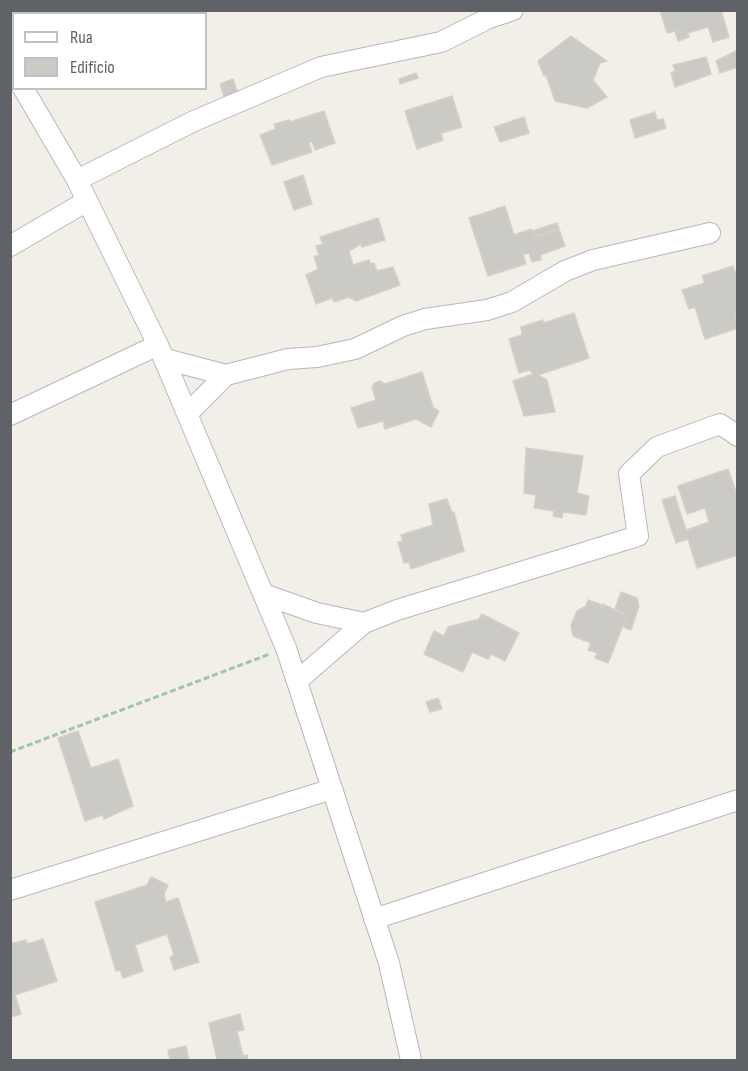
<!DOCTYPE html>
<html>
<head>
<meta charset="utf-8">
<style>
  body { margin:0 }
  #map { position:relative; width:748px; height:1071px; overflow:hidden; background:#f1efe8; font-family:"Sofia Sans Condensed",sans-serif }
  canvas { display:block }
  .frame { position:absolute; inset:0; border:12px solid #5f6368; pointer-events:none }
  .legend { position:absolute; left:12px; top:12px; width:195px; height:78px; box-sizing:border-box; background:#fff; border:2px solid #bfc1c3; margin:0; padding:8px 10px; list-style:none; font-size:18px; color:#5f6368 }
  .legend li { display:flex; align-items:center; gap:12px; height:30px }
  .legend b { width:30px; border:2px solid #bfc1c3 }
</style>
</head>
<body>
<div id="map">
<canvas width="748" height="1071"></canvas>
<div class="frame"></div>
<ul class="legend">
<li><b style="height:8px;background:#fff"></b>Rua</li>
<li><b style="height:16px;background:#cccac5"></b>Edifício</li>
</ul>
</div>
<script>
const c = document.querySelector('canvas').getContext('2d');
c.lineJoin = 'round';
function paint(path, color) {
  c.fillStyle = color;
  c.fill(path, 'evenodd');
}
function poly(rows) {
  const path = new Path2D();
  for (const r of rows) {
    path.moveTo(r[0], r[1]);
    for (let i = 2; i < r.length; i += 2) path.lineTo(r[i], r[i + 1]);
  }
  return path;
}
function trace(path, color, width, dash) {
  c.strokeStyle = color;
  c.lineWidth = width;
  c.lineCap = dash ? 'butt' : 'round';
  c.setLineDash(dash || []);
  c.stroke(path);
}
const building = poly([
  [660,10,721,10,729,37,713,42,708,27,688,33,689,37,678,41,675,31,667,33,660,10],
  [571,36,607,61,600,63,593,80,607,97,587,108,555,101,546,75,544,76,538,61,571,36],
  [738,50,738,67,720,73,716,61,738,50],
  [706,57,711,74,675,87,671,73,675,71,673,65,706,57],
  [416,73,418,78,400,84,399,79,416,73],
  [233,79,239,97,226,102,220,84,233,79],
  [452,96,462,127,441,133,443,140,417,149,405,111,452,96],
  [324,111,335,143,315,150,312,141,309,143,312,152,272,165,260,135,276,129,274,124,289,120,290,122,324,111],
  [655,112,657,120,663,119,666,128,635,138,630,120,655,112],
  [524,117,529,133,500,142,494,127,524,117],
  [303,175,312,204,294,210,284,182,303,175],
  [505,206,514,235,531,229,534,237,559,229,565,246,540,255,541,260,532,262,529,253,523,255,526,264,488,276,469,218,505,206],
  [378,218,385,240,362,247,361,244,349,251,353,265,369,260,371,264,374,263,377,271,393,267,400,285,356,301,349,297,334,302,332,298,316,304,306,275,318,269,314,257,319,255,316,246,323,244,320,237,378,218],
  [557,223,559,229,534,237,532,231,557,223],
  [733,266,738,279,738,313,735,314,738,328,705,339,695,307,689,309,682,290,705,283,702,276,733,266],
  [574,313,589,358,538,375,547,380,555,412,524,416,513,381,533,374,530,370,519,373,509,339,522,335,521,327,543,320,544,323,574,313],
  [422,372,433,407,439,411,431,427,416,419,385,429,383,421,358,428,351,408,376,400,372,387,375,383,380,381,385,384,422,372],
  [526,448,583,456,577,493,589,496,586,515,563,512,562,518,553,516,554,511,534,508,536,495,524,493,526,448],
  [728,469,738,497,738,555,697,568,688,539,676,543,662,500,675,496,686,530,709,522,705,508,687,514,678,486,728,469],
  [447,499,452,513,454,512,464,551,411,569,409,562,404,563,398,542,403,541,401,535,433,525,429,504,447,499],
  [621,592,637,598,639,606,631,630,623,627,627,616,615,609,621,592],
  [588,600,602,605,600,611,603,604,627,616,608,663,595,658,597,653,588,650,591,643,573,636,571,626,577,611,586,606,588,600],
  [482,614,519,633,505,661,491,654,488,659,472,652,463,672,424,654,434,631,444,636,448,627,479,619,482,614],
  [438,698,442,709,430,712,426,702,438,698],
  [78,731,91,768,118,759,133,806,104,819,103,815,85,821,58,738,78,731],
  [151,877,168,885,164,894,166,902,178,898,199,962,174,970,170,957,174,955,167,934,135,945,143,971,123,978,120,970,116,971,95,902,147,885,151,877],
  [43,939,57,981,15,995,21,1014,10,1017,10,944,26,940,27,944,43,939],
  [240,1014,244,1030,237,1031,243,1056,247,1055,248,1060,217,1060,209,1023,240,1014],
  [186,1046,189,1060,170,1060,168,1050,186,1046]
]);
paint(building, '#cccac5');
trace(building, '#d6d1c6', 1.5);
const minor = poly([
  [10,67,14,72],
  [23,88,77,180,158,345,286,648,389,963,411,1060],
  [77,180,194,121,321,67,441,42,489,18,513,10],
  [10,246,87,201],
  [165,359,226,375,288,359,317,357,355,349,403,326,425,319,487,310,512,302,565,271,593,260,710,233],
  [188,413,226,375],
  [10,415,158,345],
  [263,594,317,613,364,623],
  [297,681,364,623,397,610,638,536,629,474,657,447,720,424,738,436],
  [10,890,332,789],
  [374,919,738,800]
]);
trace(minor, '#b5b8bc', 22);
trace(poly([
  [10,752,270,654]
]), '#9cc7a9', 3, [6, 3]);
trace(minor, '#fff', 20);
</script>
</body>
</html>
